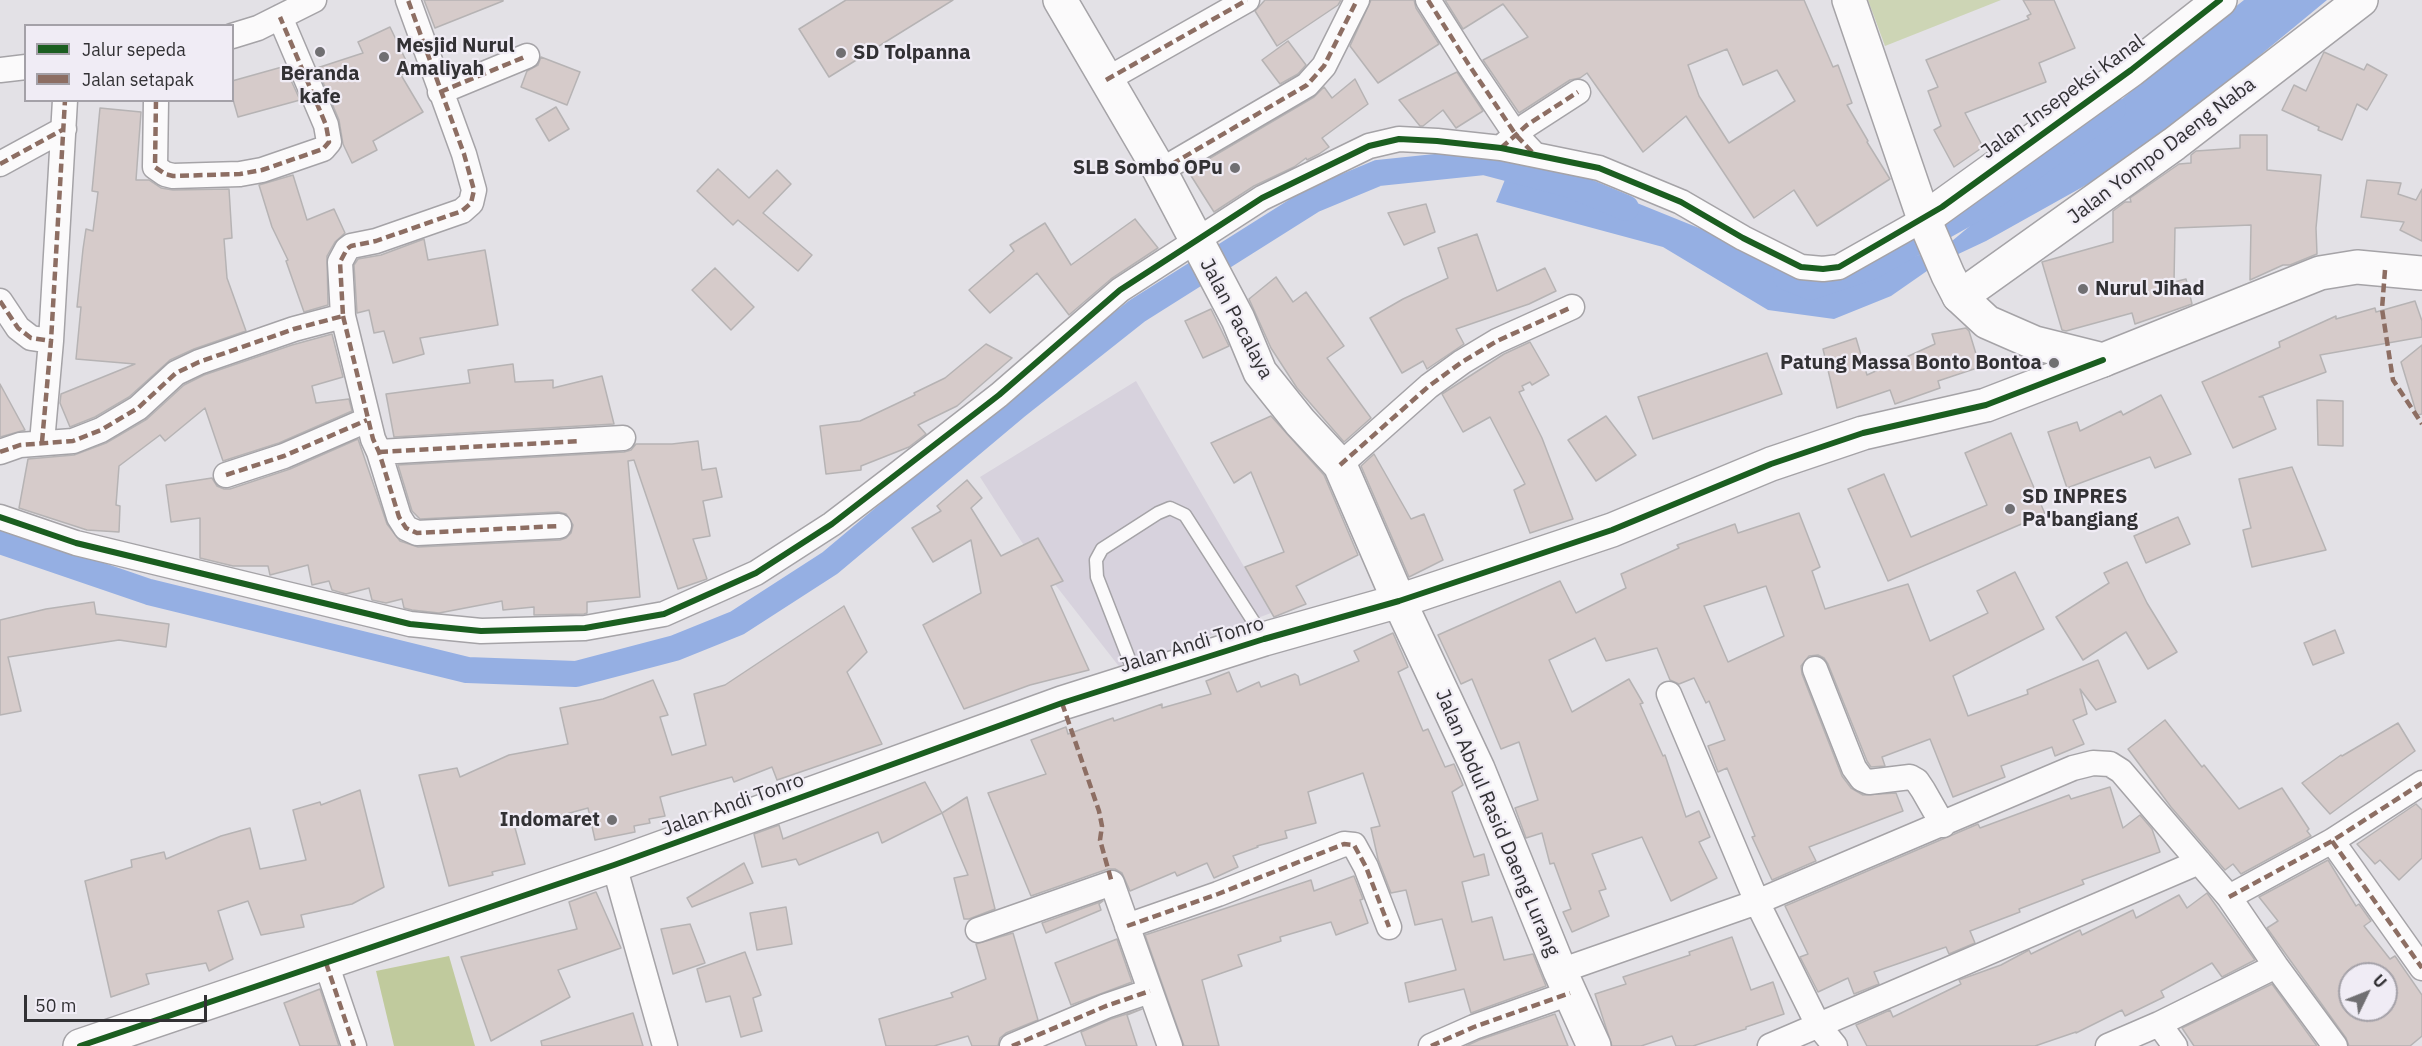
<!DOCTYPE html>
<html>
<head>
<meta charset="utf-8">
<style>
  body { margin:0 }
  #map { position:relative; width:2422px; height:1046px; overflow:hidden; background:#e3e1e6; font-family:"IBM Plex Sans",sans-serif }
  canvas { display:block }
  .legend { position:absolute; left:24px; top:24px; width:210px; height:78px; box-sizing:border-box; background:#f0ecf5; border:2px solid #a4a1a8; margin:0; padding:8px 10px; list-style:none; font-size:18px; color:#323134 }
  .legend li { display:flex; align-items:center; gap:12px; height:30px }
  .legend b { width:30px; border:2px solid #a4a1a8 }
  .north { position:absolute; left:2338px; top:962px; width:60px; height:60px; box-sizing:border-box; background:#f0ecf5; border:2px solid #a4a1a8; border-radius:50%; rotate:47deg; font-size:16px; font-weight:700; line-height:24px; text-align:center; color:#323134 }
  .north::after { content:''; display:block; margin:auto; width:21px; height:27px; background:#706f72; clip-path:polygon(50% 0,100% 100%,50% 72%,0 100%) }
  .scale { position:absolute; left:24px; top:995px; width:183px; height:27px; box-sizing:border-box; border:3px solid #323134; border-top:0; padding-left:8px; font-size:18px; line-height:21px; white-space:nowrap; color:#323134; -webkit-text-stroke:4px #f0ecf5; paint-order:stroke }
</style>
</head>
<body>
<div id="map">
<canvas width="2422" height="1046"></canvas>
<ul class="legend">
<li><b style="height:8px;background:#1b5e20"></b>Jalur sepeda</li>
<li><b style="height:8px;background:#8d6e63"></b>Jalan setapak</li>
</ul>
<div class="north">U</div>
<div class="scale">50 m</div>
</div>
<script>
const c = document.querySelector('canvas').getContext('2d');
c.lineJoin = 'round';
function paint(path, color) {
  c.fillStyle = color;
  c.fill(path, 'evenodd');
}
function poly(rows) {
  const path = new Path2D();
  for (const r of rows) {
    path.moveTo(r[0], r[1]);
    for (let i = 2; i < r.length; i += 2) path.lineTo(r[i], r[i + 1]);
  }
  return path;
}
function trace(path, color, width, dash) {
  c.strokeStyle = color;
  c.lineWidth = width;
  c.lineCap = dash ? 'butt' : 'round';
  c.setLineDash(dash || []);
  c.stroke(path);
}
function label(font, color, halo, rows, align = 'center') {
  c.font = font + ' "IBM Plex Sans",sans-serif';
  c.lineWidth = 4.5;
  c.setLineDash([]);
  c.textBaseline = 'middle';
  c.strokeStyle = halo;
  c.fillStyle = color;
  for (const [text, x, y, turn = 0] of rows) {
    c.save();
    c.translate(x, y);
    c.rotate((+turn || 0) * Math.PI / 180);
    c.textAlign = isNaN(turn) ? turn : align;
    if (halo) c.strokeText(text, 0, 0);
    c.fillText(text, 0, 0);
    c.restore();
  }
}
paint(poly([
  [1136,381,1271,613,1121,669,1021,541,980,477]
]), '#d7d2dd');
paint(poly([
  [1868,0,2001,0,1885,46]
]), '#cdd5b5');
paint(poly([
  [449,956,475,1046,394,1046,376,971]
]), '#c0ca9d');
paint(poly([
  [2244,0,2327,0,2138,156,1986,241,1937,264,1891,296,1834,319,1768,310,1663,247,1496,202,1506,177,1637,203,1736,243,1831,292,1952,241,2165,63]
]), '#95afe3');
trace(poly([
  [1786,277,1810,287,1873,266,1980,206,2113,109],
  [0,541,149,592,467,670,576,674,675,648,737,623,830,563,1017,406,1137,311,1313,200,1378,173,1484,162,1571,185,1626,208]
]), '#95afe3', 26);
const building = poly([
  [424,0,503,0,503,1,435,28,424,0],
  [846,0,953,0,829,77,799,29,846,0],
  [1265,0,1341,0,1338,5,1277,46,1255,11,1265,0],
  [1371,0,1414,0,1416,8,1439,44,1378,83,1350,46,1371,0],
  [1445,0,1804,0,1833,67,1838,65,1852,103,1847,105,1868,141,1867,142,1890,179,1817,226,1794,190,1754,218,1686,116,1643,152,1587,73,1580,78,1570,80,1519,113,1483,60,1528,37,1503,4,1463,29,1445,0],
  [1727,49,1743,85,1777,70,1795,101,1729,143,1699,96,1688,65,1727,49],
  [2023,0,2054,0,2075,48,2039,63,2046,82,1965,113,1983,147,1954,167,1934,130,1941,126,1928,91,1938,87,1926,60,2029,19,2027,16,2031,14,2023,0],
  [390,27,411,71,401,75,423,112,373,141,377,150,352,163,343,144,339,120,317,68,363,53,358,42,390,27],
  [1288,41,1306,65,1298,74,1280,84,1262,60,1288,41],
  [2324,52,2364,70,2367,64,2387,75,2367,110,2357,104,2342,140,2318,130,2319,127,2282,110,2294,85,2306,91,2324,52],
  [541,57,580,72,567,105,521,87,527,71,538,65,541,57],
  [282,67,285,79,290,78,300,100,238,117,232,96,232,81,282,67],
  [1457,72,1483,111,1456,128,1443,110,1423,126,1420,126,1399,100,1457,72],
  [1355,79,1368,104,1322,138,1329,147,1319,154,1307,160,1306,158,1294,167,1254,186,1214,212,1188,171,1314,97,1324,87,1332,98,1355,79],
  [556,107,569,129,549,141,536,119,556,107],
  [100,108,141,112,136,180,149,180,161,188,173,190,229,189,232,238,224,239,227,278,246,331,194,349,170,360,129,397,95,417,70,427,60,403,61,394,135,364,76,359,81,307,77,307,83,249,86,229,93,231,98,192,92,191,100,108],
  [2240,135,2267,135,2267,170,2321,175,2316,228,2317,254,2290,265,2283,265,2250,280,2251,225,2175,228,2174,282,2186,279,2192,304,2135,324,2132,313,2066,331,2062,330,2042,262,2113,242,2113,211,2125,202,2131,202,2130,198,2179,164,2191,163,2191,155,2196,151,2240,148,2240,135],
  [718,169,749,198,777,170,791,184,763,213,812,255,798,271,738,220,733,225,697,191,718,169],
  [293,175,307,220,334,209,345,233,335,242,327,256,328,305,304,312,286,261,288,260,272,227,259,185,293,175],
  [2367,180,2401,183,2398,194,2416,200,2422,189,2422,241,2400,230,2404,222,2361,217,2367,180],
  [1426,204,1435,232,1404,245,1388,213,1426,204],
  [1135,219,1158,248,1111,279,1069,315,1037,273,990,313,969,290,1014,251,1010,245,1045,223,1071,265,1135,219],
  [1477,234,1497,291,1545,268,1556,291,1529,304,1456,329,1464,344,1427,369,1423,361,1402,373,1370,318,1403,299,1448,278,1438,248,1477,234],
  [424,239,428,260,485,250,498,325,420,338,424,354,393,363,384,331,374,333,369,310,357,313,354,265,358,259,381,255,424,239],
  [715,268,754,307,731,330,692,290,715,268],
  [1276,277,1293,302,1306,292,1344,346,1327,358,1371,418,1344,442,1297,388,1271,348,1249,299,1276,277],
  [2415,301,2422,321,2422,337,2320,355,2326,372,2259,397,2263,397,2276,429,2233,448,2202,382,2280,347,2279,342,2336,316,2336,319,2375,308,2376,312,2415,301],
  [1211,309,1229,346,1203,358,1185,321,1211,309],
  [1966,328,1969,331,1980,367,1938,381,1940,388,1895,404,1890,390,1837,408,1823,349,1856,338,1867,375,1935,344,1932,334,1966,328],
  [332,334,343,377,312,386,316,403,349,399,352,411,279,443,223,461,205,408,165,441,160,435,119,466,116,505,120,506,119,532,87,530,19,508,28,459,74,455,106,443,147,419,184,385,204,375,292,345,332,334],
  [1530,342,1549,375,1532,385,1530,382,1522,386,1524,390,1519,392,1542,438,1573,519,1530,533,1514,490,1525,484,1490,417,1463,432,1442,394,1504,354,1530,342],
  [986,344,1012,358,957,406,918,425,926,434,909,447,861,466,861,470,826,474,820,426,860,421,915,395,914,393,945,378,986,344],
  [2422,345,2422,414,2417,415,2401,362,2422,345],
  [1767,353,1782,394,1653,439,1638,397,1767,353],
  [513,364,515,382,553,380,553,388,602,376,614,424,394,437,386,394,470,383,468,370,513,364],
  [0,384,25,430,0,437,0,384],
  [2161,395,2191,454,2155,468,2150,457,2067,488,2048,432,2077,422,2080,431,2121,411,2123,415,2161,395],
  [2317,400,2343,401,2343,446,2318,445,2317,400],
  [1271,416,1324,475,1358,555,1296,586,1306,604,1274,617,1245,567,1284,552,1251,472,1234,483,1211,443,1271,416],
  [1606,416,1636,455,1596,481,1568,440,1606,416],
  [2011,433,2045,514,1888,581,1848,489,1884,474,1911,537,1987,505,1965,453,2011,433],
  [358,439,387,524,400,541,418,547,560,540,566,538,571,533,573,525,566,514,558,512,420,519,412,511,398,465,624,452,631,450,636,444,672,444,698,441,702,470,716,468,722,497,703,501,710,536,693,539,707,579,678,589,634,460,628,461,640,597,587,602,587,613,584,614,534,615,534,607,503,610,502,601,439,613,412,610,404,608,402,599,386,603,372,600,369,588,346,594,332,590,329,581,312,585,308,565,270,575,268,566,233,566,200,558,200,518,171,522,166,485,212,478,217,486,224,489,230,489,290,469,358,439],
  [1374,454,1411,519,1424,514,1443,560,1409,577,1361,466,1374,454],
  [2292,467,2326,550,2252,567,2243,530,2251,528,2239,479,2292,467],
  [967,480,982,498,971,508,1001,556,1038,538,1063,581,1051,586,1089,670,1030,685,964,709,923,625,981,593,971,540,933,562,912,528,941,511,937,506,967,480],
  [1799,513,1820,567,1812,571,1825,609,1908,584,1930,641,1988,613,1977,591,2015,572,2044,629,1953,676,1968,716,2028,694,2027,690,2098,660,2116,702,2096,710,2080,689,2087,714,2073,720,2084,744,2055,756,2052,747,2001,766,2005,777,1953,797,1930,739,1882,757,1885,766,1871,767,1867,761,1828,664,1824,658,1818,655,1809,656,1801,666,1802,674,1842,776,1851,788,1863,795,1896,793,1903,811,1809,847,1816,861,1772,880,1752,837,1755,836,1727,768,1718,772,1708,746,1725,740,1709,701,1706,703,1694,678,1679,684,1670,680,1657,648,1606,661,1595,638,1549,660,1572,712,1629,679,1643,703,1640,704,1663,756,1665,755,1686,817,1699,811,1710,837,1699,842,1717,878,1671,901,1642,837,1592,854,1606,889,1599,891,1609,916,1572,932,1563,912,1571,909,1554,863,1550,864,1542,833,1526,838,1515,808,1538,800,1519,742,1501,749,1472,679,1461,684,1438,635,1560,581,1576,613,1626,588,1621,574,1679,548,1677,545,1735,524,1738,533,1799,513],
  [1766,586,1784,636,1728,662,1704,606,1766,586],
  [2178,517,2190,544,2146,563,2134,536,2178,517],
  [2127,562,2147,603,2177,652,2148,669,2126,632,2083,660,2056,617,2109,583,2104,573,2127,562],
  [94,602,96,614,169,624,166,647,119,640,8,657,21,711,0,715,0,620,46,609,94,602],
  [844,606,867,652,847,672,882,744,777,780,772,767,734,782,732,777,660,797,665,816,649,819,650,823,634,826,635,832,595,840,588,808,515,828,525,864,492,872,493,875,449,886,419,775,457,768,460,777,509,755,568,744,560,708,603,699,653,680,668,715,660,717,672,755,706,745,694,694,725,685,844,606],
  [2335,630,2344,653,2313,665,2304,643,2335,630],
  [1393,633,1408,667,1398,672,1423,731,1428,729,1445,767,1454,764,1463,785,1452,792,1474,857,1484,854,1489,875,1462,882,1472,922,1492,917,1504,960,1533,954,1546,986,1471,1013,1464,989,1409,1002,1405,983,1456,970,1442,919,1415,925,1406,890,1391,893,1378,859,1371,828,1380,826,1363,773,1308,792,1316,823,1285,831,1287,838,1257,846,1258,847,1233,856,1238,867,1214,878,1207,863,1177,876,1175,872,1130,891,1122,873,1115,869,1108,869,1031,896,988,793,1046,774,1031,740,1066,727,1068,734,1113,718,1114,721,1162,704,1162,708,1211,694,1206,681,1229,672,1237,692,1259,682,1261,687,1295,674,1298,676,1300,685,1359,661,1354,651,1393,633],
  [2165,720,2202,767,2204,765,2239,809,2282,788,2309,829,2307,831,2311,836,2241,874,2233,864,2225,870,2171,807,2128,749,2165,720],
  [2398,723,2415,751,2330,814,2302,783,2341,755,2342,756,2398,723],
  [925,782,942,813,882,843,878,832,799,865,796,859,762,867,754,834,779,825,783,839,925,782],
  [2110,787,2123,828,2140,815,2152,829,2160,852,2082,880,2084,884,2019,909,2020,912,1970,931,1975,943,1949,954,1946,947,1874,972,1879,984,1854,994,1848,978,1818,992,1800,957,1808,954,1785,906,1978,824,1980,828,2069,795,2071,799,2110,787],
  [360,790,384,887,352,904,301,915,304,927,261,935,248,901,218,911,233,959,209,971,206,963,146,974,149,984,111,997,85,881,132,867,131,860,164,852,166,859,221,836,250,828,260,869,306,860,293,810,320,802,321,805,360,790],
  [967,797,995,909,969,919,964,919,954,878,968,875,942,813,967,797],
  [2416,804,2422,810,2422,858,2399,880,2380,860,2375,864,2357,844,2416,804],
  [2328,860,2356,906,2359,904,2371,921,2364,926,2390,959,2395,956,2422,995,2422,1036,2410,1046,2349,1046,2346,1038,2267,928,2278,921,2259,897,2328,860],
  [2350,974,2386,974,2386,1010,2350,1010,2350,974],
  [744,863,753,883,692,907,687,898,744,863],
  [1354,876,1363,899,1360,900,1368,923,1336,935,1331,922,1280,937,1281,941,1238,955,1242,966,1202,980,1219,1046,1184,1046,1145,935,1311,880,1314,891,1354,876],
  [596,892,621,948,558,970,570,997,491,1041,461,957,577,929,569,902,596,892],
  [2207,893,2255,960,2222,977,2212,963,2161,991,2164,997,2125,1016,2122,1010,2076,1033,2076,1032,2035,1046,1867,1046,1856,1025,1890,1010,1893,1017,1961,984,1959,980,2001,965,2029,950,2031,954,2080,930,2082,935,2133,910,2136,918,2179,895,2187,908,2207,893],
  [1103,901,1099,904,1101,910,1046,933,1042,923,1103,901],
  [786,907,792,944,757,950,750,913,786,907],
  [690,924,705,963,673,974,661,929,690,924],
  [1013,933,1038,1020,1006,1033,1000,1038,998,1046,972,1046,968,1036,934,1046,886,1046,879,1019,953,997,951,993,986,979,976,944,1013,933],
  [1732,937,1751,990,1773,982,1784,1014,1746,1027,1746,1029,1693,1046,1676,1046,1672,1036,1641,1046,1612,1046,1595,994,1626,984,1623,977,1690,955,1689,952,1732,937],
  [1117,939,1132,982,1071,1005,1055,963,1117,939],
  [745,952,761,995,753,998,762,1031,741,1037,730,996,706,1002,697,969,745,952],
  [2272,984,2317,1046,2194,1046,2182,1028,2272,984],
  [320,989,339,1046,300,1046,284,1003,320,989],
  [1142,1009,1127,1015,1137,1046,1086,1046,1081,1032,1111,1019,1142,1009],
  [633,1013,643,1046,542,1046,541,1041,633,1013],
  [1555,1014,1568,1046,1466,1046,1479,1040,1555,1014]
]);
paint(building, '#d6cbca');
trace(building, '#b6b3b4', 1.5);
const lane = poly([
  [1136,677,1097,577,1096,560,1102,549,1158,513,1170,508,1185,515,1264,638]
]);
const street = poly([
  [1428,0,1469,65,1516,135,1534,154],
  [232,36,258,28,314,0],
  [0,70,26,67],
  [1106,80,1247,0],
  [440,92,527,56],
  [156,100,155,167,165,174,173,176,240,174,262,170,323,149,329,142,326,125,280,17],
  [1505,144,1527,125,1578,92],
  [0,164,64,129],
  [1160,171,1307,85,1324,66,1357,0],
  [0,301,18,328,31,338,51,341],
  [343,316,373,439,379,452,399,517,406,528,417,533,559,526],
  [42,442,51,341,65,100],
  [0,452,20,445,73,441,101,430,138,408,176,373,199,362,294,329,343,316,340,262,347,249,351,246,376,241,462,211,471,203,474,190,464,154,408,0],
  [379,452,623,438],
  [1340,465,1429,386,1462,362,1497,341,1572,307],
  [226,475,284,456,367,420],
  [0,517,76,543,410,624,481,631,585,628,664,614,756,573,832,524,900,472,999,395,1120,290,1262,198,1369,146,1399,139,1437,141,1501,148,1599,168,1681,202,1743,238,1801,267,1823,269,1839,267,1924,219],
  [1815,669,1854,768,1862,779,1869,782,1910,777,1917,781,1923,790,1943,825],
  [1669,694,1757,902,2073,768,2093,763,2110,764,2121,771,2229,897,2276,966,2335,1046],
  [2332,841,2422,968],
  [614,865,665,1046],
  [2229,897,2332,841,2422,783],
  [1127,926,1218,894,1344,844,1354,845,1366,867,1389,927],
  [978,930,1112,883,1170,1046],
  [326,963,354,1046],
  [1560,971,1757,902,1818,1025,1835,1046],
  [2159,1024,2175,1046],
  [1012,1046,1106,1006,1150,991],
  [1431,1046,1474,1027,1570,993],
  [1770,1046,2199,862],
  [2108,1046,2159,1024,2276,966]
]);
const secondary = poly([
  [1060,0,1160,171,1238,319,1260,372,1300,422,1340,465,1399,601,1478,769,1560,971,1594,1046],
  [1924,219,2131,70,2220,0],
  [1959,296,1974,287,2174,144,2361,0],
  [80,1046,614,865,1062,703,1264,639,1399,601,1612,530,1771,464,1863,433,1986,405,2103,360]
]);
const primary = poly([
  [1849,0,1924,219,1948,275,1959,296,1987,322,2035,343,2103,360,2320,273,2357,267,2422,273]
]);
trace(lane, '#a5a3a7', 15);
trace(street, '#a5a3a7', 27);
trace(secondary, '#a5a3a7', 36);
trace(primary, '#a5a3a7', 36);
trace(lane, '#fbfafb', 12);
trace(street, '#fbfafb', 24);
trace(secondary, '#fbfafb', 33);
trace(primary, '#fbfafb', 33);
trace(poly([
  [1428,0,1469,65,1516,135,1533,153],
  [1106,80,1247,0],
  [440,92,527,56],
  [156,100,155,167,165,174,173,176,240,174,262,170,323,149,329,142,326,125,280,17],
  [1501,148,1527,125,1578,92],
  [0,164,64,129],
  [1160,171,1307,85,1324,66,1357,0],
  [2385,270,2382,309,2393,380,2422,424],
  [0,301,18,328,31,338,51,341],
  [343,316,373,439,379,452,399,517,406,528,417,533,559,526],
  [42,442,51,341,65,100],
  [0,452,20,445,73,441,101,430,138,408,176,373,199,362,294,329,343,316,340,262,347,249,351,246,376,241,462,211,471,203,474,190,464,154,408,0],
  [379,452,580,441],
  [1340,465,1429,386,1462,362,1497,341,1572,307],
  [226,475,284,456,367,420],
  [1062,703,1099,811,1102,826,1100,840,1112,883],
  [2332,841,2422,968],
  [2229,897,2332,841,2422,783],
  [1127,926,1218,894,1344,844,1354,845,1366,867,1389,927],
  [326,963,354,1046],
  [1012,1046,1106,1006,1150,991],
  [1431,1046,1474,1027,1570,993]
]), '#8d6e63', 4.5, [9, 4.5]);
trace(poly([
  [0,517,76,543,410,624,481,631,585,628,664,614,756,573,832,524,999,395,1120,290,1262,198,1369,146,1399,139,1437,141,1501,148,1599,168,1681,202,1743,238,1801,267,1823,269,1839,267,1942,207,2131,70,2220,0],
  [80,1046,614,865,1062,703,1264,639,1399,601,1612,530,1771,464,1863,433,1986,405,2103,360]
]), '#1b5e20', 6);
for (const [x, y, r, color] of [
  [320,52,6,"#706f72"],
  [841,53,6,"#706f72"],
  [384,57,6,"#706f72"],
  [1235,168,6,"#706f72"],
  [2083,289,6,"#706f72"],
  [2054,363,6,"#706f72"],
  [2010,509,6,"#706f72"],
  [612,820,6,"#706f72"]
]) {
  const dot = new Path2D();
  dot.arc(x, y, r, 0, 2 * Math.PI);
  c.fillStyle = color;
  c.fill(dot);
  trace(dot, '#f0ecf5', 2);
}
label('bold 20px', '#323134', '#f0ecf5', [
  ["Mesjid Nurul",396,46],
  ["Amaliyah",396,69],
  ["SD Tolpanna",853,53],
  ["Beranda",320,74,"center"],
  ["kafe",320,97,"center"],
  ["SLB Sombo OPu",1223,168,"right"],
  ["Nurul Jihad",2095,289],
  ["Patung Massa Bonto Bontoa",2042,363,"right"],
  ["SD INPRES",2022,497],
  ["Pa'bangiang",2022,520],
  ["Indomaret",600,820,"right"]
], 'left');
label('20px', '#323134', '#f0ecf5', [
  ["Jalan Insepeksi Kanal",2063,97,-36],
  ["Jalan Yompo Daeng Naba",2162,151,-37],
  ["Jalan Pacalaya",1236,319,62],
  ["Jalan Andi Tonro",1192,645,-17],
  ["Jalan Andi Tonro",733,805,-20],
  ["Jalan Abdul Rasid Daeng Lurang",1497,823,67]
]);
</script>
</body>
</html>
